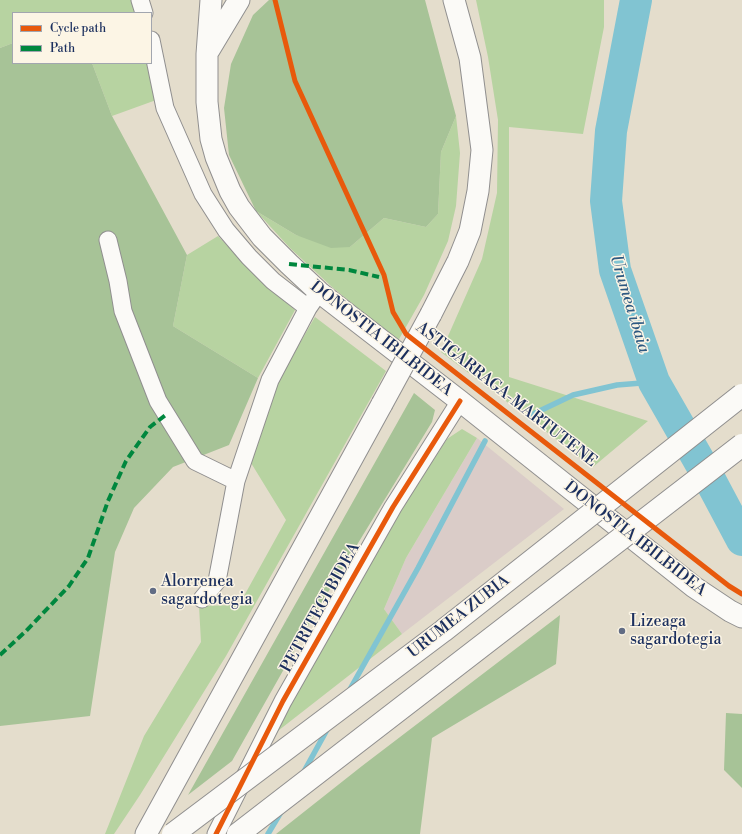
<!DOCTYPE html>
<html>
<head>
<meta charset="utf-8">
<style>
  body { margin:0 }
  #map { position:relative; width:742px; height:834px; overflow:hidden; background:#e4ddcc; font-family:"Libre Bodoni",serif }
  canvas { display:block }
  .legend { position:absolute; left:12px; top:12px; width:140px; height:52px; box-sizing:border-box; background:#fcf5e5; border:1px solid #a2a6af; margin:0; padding:5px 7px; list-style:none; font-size:12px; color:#1b2f5e }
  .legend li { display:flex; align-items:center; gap:8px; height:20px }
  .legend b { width:20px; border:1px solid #a2a6af }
</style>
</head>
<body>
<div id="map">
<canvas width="742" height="834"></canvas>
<ul class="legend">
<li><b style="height:5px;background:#e8590c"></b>Cycle path</li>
<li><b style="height:5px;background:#00873e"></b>Path</li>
</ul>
</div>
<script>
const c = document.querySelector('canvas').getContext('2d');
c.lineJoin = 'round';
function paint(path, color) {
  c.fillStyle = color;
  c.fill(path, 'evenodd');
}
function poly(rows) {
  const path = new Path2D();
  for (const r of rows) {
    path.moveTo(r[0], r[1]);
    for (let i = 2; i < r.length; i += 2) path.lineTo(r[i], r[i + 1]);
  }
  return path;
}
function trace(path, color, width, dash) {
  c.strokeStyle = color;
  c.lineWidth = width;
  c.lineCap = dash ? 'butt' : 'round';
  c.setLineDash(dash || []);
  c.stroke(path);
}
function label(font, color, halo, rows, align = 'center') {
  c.font = font + ' "Libre Bodoni",serif';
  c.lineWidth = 3;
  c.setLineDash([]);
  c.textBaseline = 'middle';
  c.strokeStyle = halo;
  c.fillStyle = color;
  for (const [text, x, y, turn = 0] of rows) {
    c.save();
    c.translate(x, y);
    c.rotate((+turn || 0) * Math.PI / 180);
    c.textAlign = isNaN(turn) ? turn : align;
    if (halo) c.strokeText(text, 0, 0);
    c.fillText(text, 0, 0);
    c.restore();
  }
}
paint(poly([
  [477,438,564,509,402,634,384,609,406,558]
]), '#daccc8');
paint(poly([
  [0,0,137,0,140,13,13,13,13,43,0,48],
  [476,0,604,0,604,27,583,134,509,127,509,377,648,421,593,467,441,352,482,259,497,193,498,120,488,57],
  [92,63,151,63,159,99,112,116],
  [456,116,460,153,456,206,448,241,424,295,398,341,332,287,290,248,256,211,296,235,350,247,384,218,426,227,438,214,441,152],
  [218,236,257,277,295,310,258,378,173,326,187,255],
  [315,317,386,371,226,656,140,795,114,834,105,834,144,736,201,642,199,606,239,605,286,520,248,458,279,379],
  [462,429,477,438,406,558,384,609,402,634,274,734,399,513,447,439]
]), '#b7d3a1');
paint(poly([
  [269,0,425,0,456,116,441,152,438,214,426,227,384,218,350,247,331,248,296,235,256,211,229,155,224,108,231,64,253,15],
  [13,43,13,63,92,63,112,116,187,255,173,326,258,378,229,445,173,467,134,508,115,552,90,716,0,726,0,48],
  [414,393,435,410,432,422,319,607,232,761,188,795],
  [560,615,556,664,432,738,420,834,276,834,362,766],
  [726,713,742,714,742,788,724,770]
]), '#a7c397');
trace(poly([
  [529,416,573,395,617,385,654,382],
  [349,691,418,568,485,441],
  [302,775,328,728],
  [268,834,281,812]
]), '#81c4d2', 5.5);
trace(poly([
  [636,0,611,131,606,201,615,270,654,382,709,478,742,540]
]), '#81c4d2', 32);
const minor = poly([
  [140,0,144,13],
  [151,40,165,108,203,194,226,230,249,257,273,281,308,308],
  [108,240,118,281,123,311,158,401,195,461,236,481],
  [202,599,217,581,236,481,270,380,308,308,319,292],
  [216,834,283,701,393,507,460,401]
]);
const major = poly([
  [211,0,207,54,207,102,211,139,216,157,230,191,239,207,262,237,289,264,319,292,460,401,694,587,730,611,742,617],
  [209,50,239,0],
  [431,314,458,261,470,231,478,191,482,150,470,58,454,0],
  [146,834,382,404]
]);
trace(minor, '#908f8f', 19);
trace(major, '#908f8f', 23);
trace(minor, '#fbfaf7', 17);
trace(major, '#fbfaf7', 21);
const majorBridge = poly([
  [382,404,431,314]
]);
const highwayBridge = poly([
  [173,834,443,631,742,395],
  [238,834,742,445]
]);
trace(majorBridge, '#908f8f', 23, []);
trace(highwayBridge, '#908f8f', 24, []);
trace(majorBridge, '#fbfaf7', 21);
trace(highwayBridge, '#fbfaf7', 22);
trace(poly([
  [289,264,349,270,379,277],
  [0,655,26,631,69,586,88,558,108,501,126,461,150,427,167,414]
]), '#00873e', 4, [8, 4]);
trace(poly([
  [275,0,295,81,384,275,393,312,406,334,729,586,742,594],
  [216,834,283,701,393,507,460,401]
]), '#e8590c', 5);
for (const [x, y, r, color] of [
  [153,591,4,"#616c84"],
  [622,631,4,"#616c84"]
]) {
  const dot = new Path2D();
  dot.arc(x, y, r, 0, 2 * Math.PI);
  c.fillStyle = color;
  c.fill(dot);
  trace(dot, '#fcf5e5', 1.5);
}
label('16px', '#1b2f5e', '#fcf5e5', [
  ["DONOSTIA IBILBIDEA",381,339,38],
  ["ASTIGARRAGA-MARTUTENE",506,395,38],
  ["DONOSTIA IBILBIDEA",635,539,38],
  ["PETRITEGI BIDEA",321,608,-61],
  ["URUMEA ZUBIA",459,617,-38]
]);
label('16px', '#1b2f5e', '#fcf5e5', [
  ["Alorrenea",161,582],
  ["sagardotegia",161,600],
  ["Lizeaga",630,622],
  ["sagardotegia",630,640]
], 'left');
label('italic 17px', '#2d5981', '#fcf5e5', [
  ["Urumea ibaia",629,304,73]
]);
</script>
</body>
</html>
